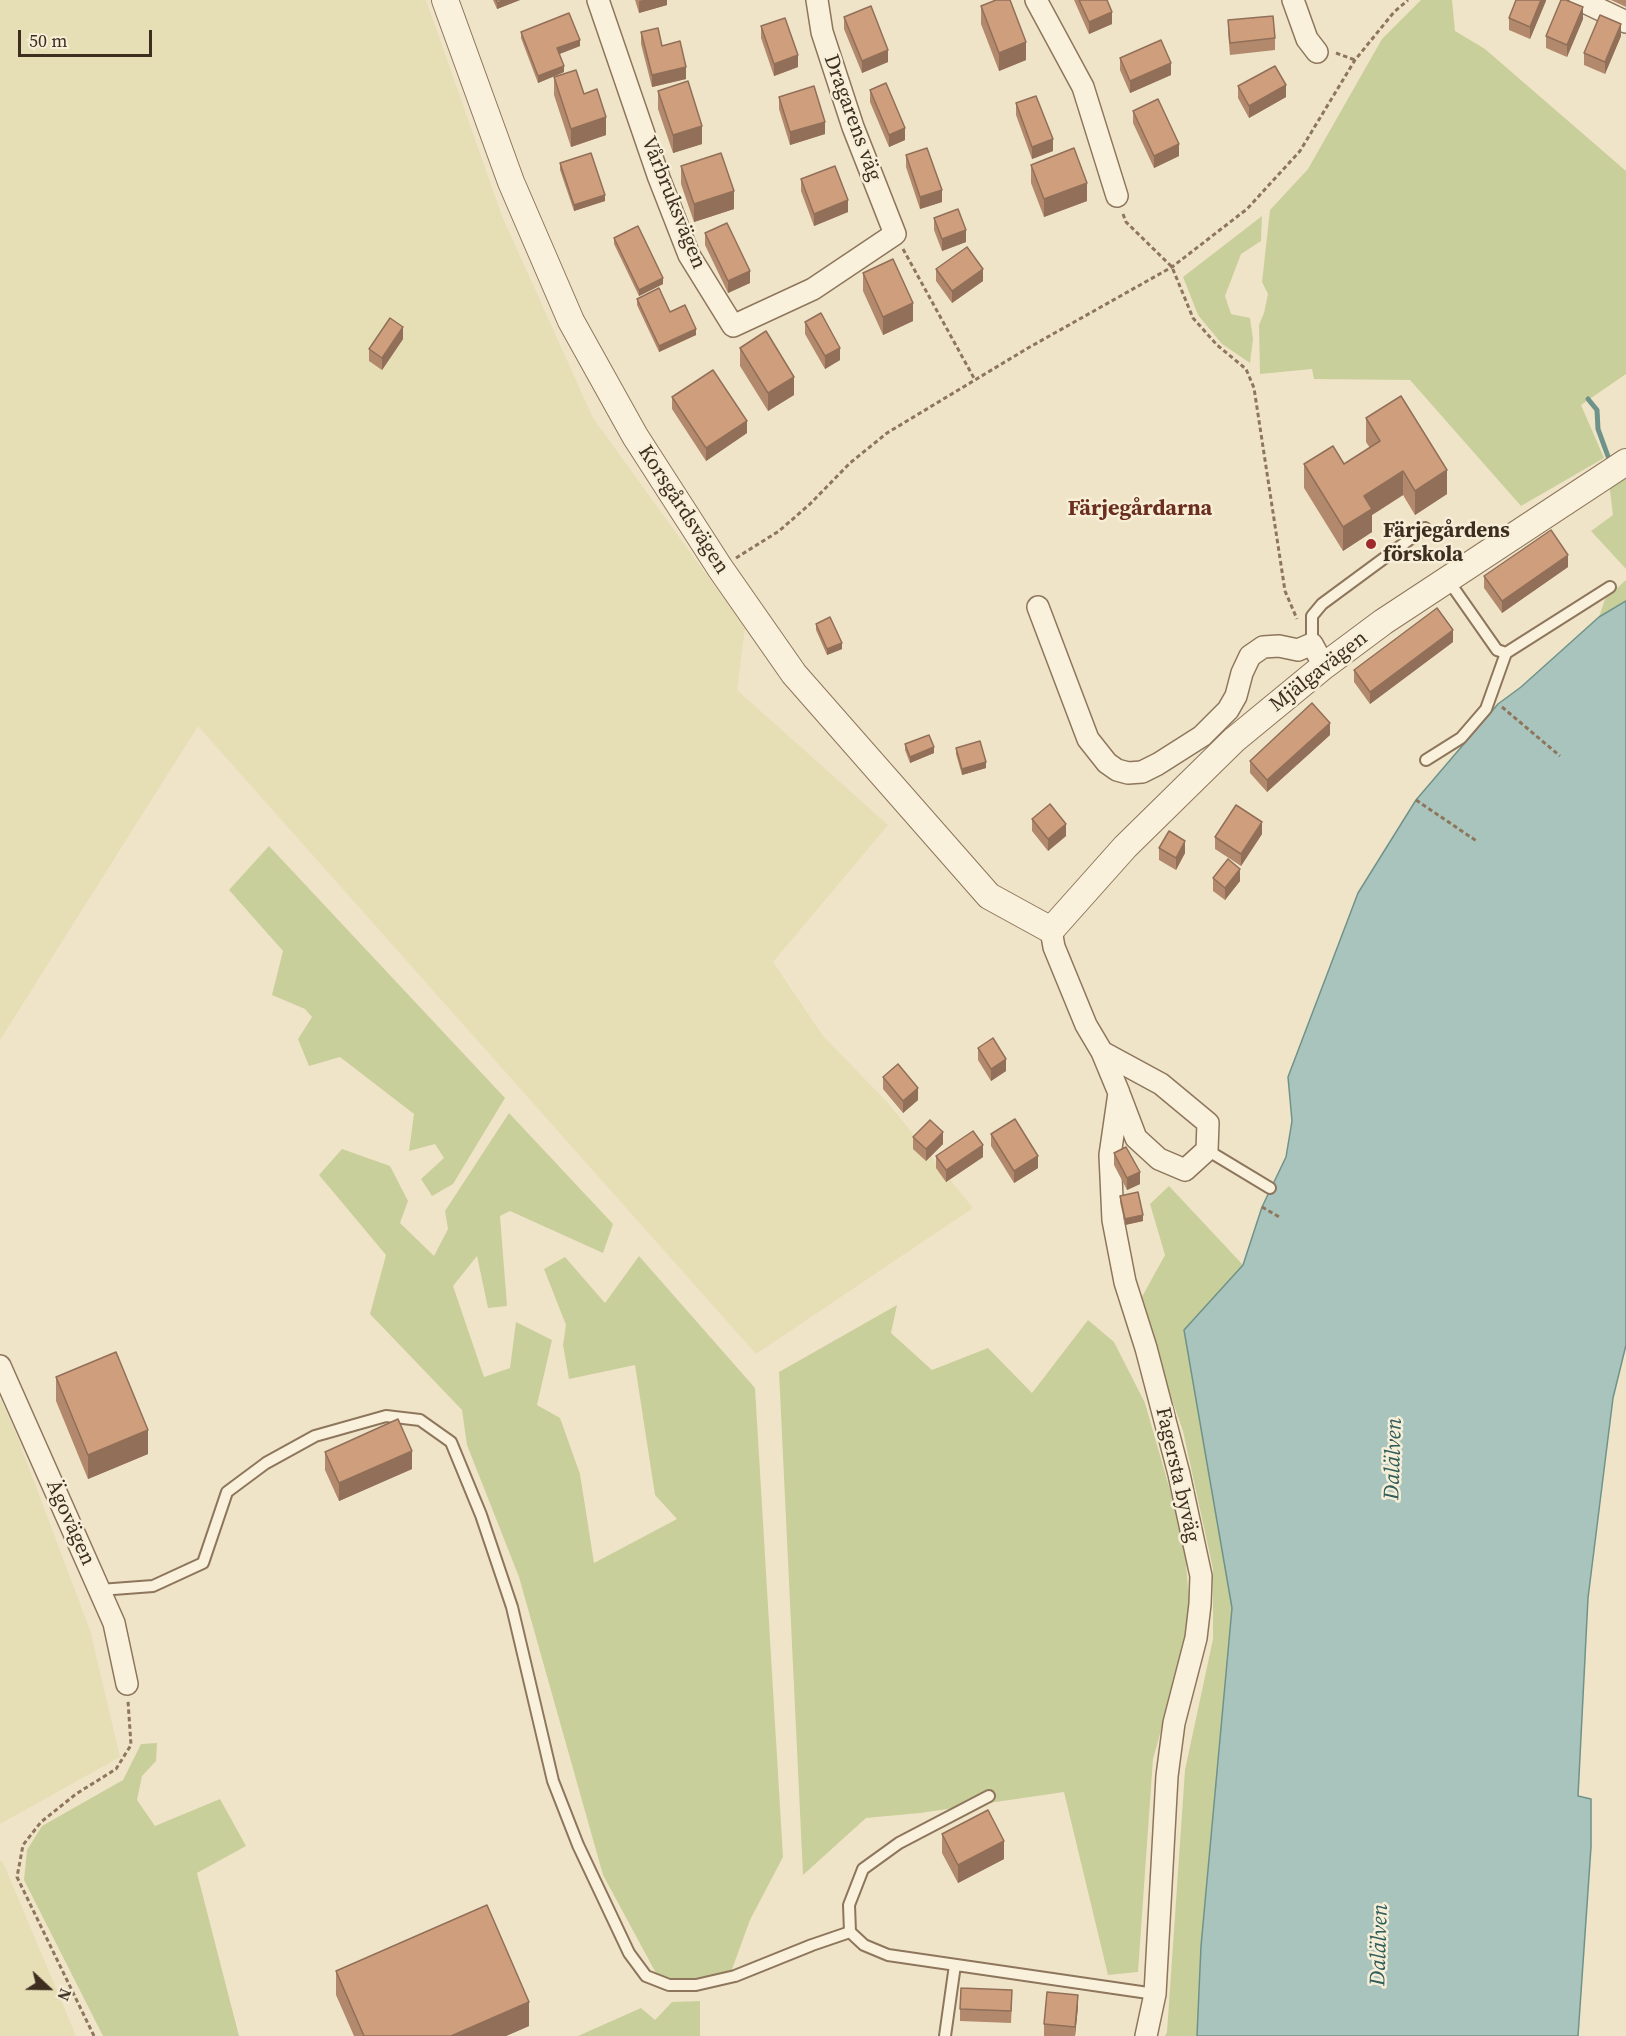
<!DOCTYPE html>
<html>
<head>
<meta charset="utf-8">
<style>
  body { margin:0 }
  #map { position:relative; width:1626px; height:2036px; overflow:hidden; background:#f0e4c8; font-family:"Source Serif 4",serif }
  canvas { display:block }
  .north { position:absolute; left:18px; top:1958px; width:60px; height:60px; -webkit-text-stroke:4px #f7eed8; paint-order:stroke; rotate:112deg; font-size:16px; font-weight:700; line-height:24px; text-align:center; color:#3d2e20 }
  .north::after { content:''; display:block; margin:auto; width:21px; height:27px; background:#3d2e20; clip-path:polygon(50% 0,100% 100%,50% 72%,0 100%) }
  .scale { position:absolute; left:18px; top:30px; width:134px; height:27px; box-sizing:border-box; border:3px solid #3d2e20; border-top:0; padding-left:8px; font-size:18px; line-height:21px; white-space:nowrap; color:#3d2e20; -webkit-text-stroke:4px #f7eed8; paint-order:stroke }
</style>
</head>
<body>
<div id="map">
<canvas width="1626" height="2036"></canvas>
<div class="north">N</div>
<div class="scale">50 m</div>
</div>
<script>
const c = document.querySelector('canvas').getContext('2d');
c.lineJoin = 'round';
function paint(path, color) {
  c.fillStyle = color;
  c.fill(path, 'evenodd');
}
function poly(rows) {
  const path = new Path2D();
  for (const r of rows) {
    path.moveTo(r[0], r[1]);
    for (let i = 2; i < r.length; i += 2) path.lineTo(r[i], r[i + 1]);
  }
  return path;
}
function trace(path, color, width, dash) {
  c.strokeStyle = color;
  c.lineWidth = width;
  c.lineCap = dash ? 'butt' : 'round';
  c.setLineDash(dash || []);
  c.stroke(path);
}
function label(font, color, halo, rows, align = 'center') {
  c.font = font + ' "Source Serif 4",serif';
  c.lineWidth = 5;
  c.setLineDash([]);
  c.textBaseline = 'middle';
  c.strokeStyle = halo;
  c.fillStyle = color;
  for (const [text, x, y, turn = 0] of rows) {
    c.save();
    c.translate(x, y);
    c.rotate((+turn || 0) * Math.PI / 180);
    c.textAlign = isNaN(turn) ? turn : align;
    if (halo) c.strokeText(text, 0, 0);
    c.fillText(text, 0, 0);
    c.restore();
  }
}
paint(poly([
  [0,0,426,0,502,216,593,418,745,628,737,690,888,825,773,962,823,1036,888,1103,973,1208,756,1354,198,726,0,1040],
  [0,1398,15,1431,90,1630,120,1757,0,1824],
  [0,1861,3,1862,76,2036,0,2036]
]), '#e6deb5');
paint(poly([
  [1421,0,1452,0,1455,31,1485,49,1626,171,1626,374,1581,405,1604,458,1521,506,1410,380,1314,379,1312,369,1260,374,1259,325,1264,313,1268,294,1262,282,1270,210,1308,169,1382,39],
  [1262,216,1261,241,1241,254,1225,296,1231,314,1250,318,1253,339,1250,363,1222,344,1198,315,1183,277],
  [1626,471,1626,569,1591,531,1613,515,1609,483],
  [1626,580,1626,601,1599,617,1605,599],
  [269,846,505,1098,453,1184,432,1196,421,1179,444,1158,435,1144,409,1151,414,1114,340,1057,309,1066,298,1039,312,1017,305,1009,272,995,283,951,229,890],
  [509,1113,613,1224,603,1253,510,1211,500,1216,507,1306,488,1308,477,1256,453,1286,484,1377,510,1368,516,1322,552,1340,537,1405,560,1418,580,1474,594,1563,677,1519,655,1495,635,1365,569,1379,563,1345,566,1325,544,1269,565,1257,605,1303,639,1256,755,1388,783,1857,750,1920,731,1972,689,1983,657,1975,603,1875,519,1577,467,1445,462,1410,370,1314,386,1255,319,1175,342,1149,390,1166,408,1201,400,1223,434,1256,448,1229,445,1211],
  [1169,1186,1243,1265,1184,1330,1232,1608,1201,1946,1197,2036,1165,2036,1167,2032,1185,1770,1213,1639,1213,1569,1183,1431,1138,1304,1165,1255,1150,1204],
  [897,1305,891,1333,932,1370,988,1348,1032,1393,1088,1320,1114,1342,1145,1403,1184,1539,1191,1623,1153,1759,1138,1972,1108,1975,1064,1792,920,1813,866,1818,803,1875,779,1372],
  [157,1743,156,1761,142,1776,137,1800,155,1826,220,1799,246,1846,197,1873,239,2036,103,2036,24,1880,27,1850,42,1826,123,1780,141,1744],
  [700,2001,700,2036,578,2036,641,2008,655,2020,672,2002]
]), '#c9cf9b');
const water = poly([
  [1626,601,1626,1345,1613,1398,1588,1598,1578,1796,1591,1799,1591,1847,1578,2036,1197,2036,1201,1946,1232,1608,1184,1330,1243,1265,1262,1207,1286,1157,1292,1121,1288,1077,1358,893,1416,800,1498,704,1521,687,1599,617,1626,601]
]);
paint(water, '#a9c4bc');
trace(water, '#6f938a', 1.5);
trace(poly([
  [1588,399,1597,410,1598,429,1609,459,1613,463]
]), '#6f938a', 5);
const service = poly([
  [1448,580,1497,650,1506,653,1610,587],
  [1312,644,1312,616,1322,604,1425,528],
  [1426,760,1461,738,1486,709,1506,653],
  [1207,1150,1270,1188],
  [100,1590,153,1586,203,1563,227,1492,266,1463,315,1436,386,1416,420,1420,451,1442,481,1515,512,1607,553,1781,578,1845,629,1953,646,1976,669,1985,696,1985,735,1976,812,1945,850,1932],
  [989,1796,899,1843,863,1869,849,1905,850,1932,864,1945,888,1955,1155,1994],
  [945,2036,955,1965]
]);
const minor = poly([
  [598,0,659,178,689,255,733,326,813,289,895,234,853,127,822,32,817,0],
  [1036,0,1083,87,1117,196],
  [1293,0,1307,39,1317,52],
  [1580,0,1626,22],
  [1038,607,1088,739,1107,763,1117,770,1128,773,1142,772,1158,764,1202,736,1228,710,1236,696,1242,673,1250,656,1263,647,1279,646,1298,650,1312,644,1324,666],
  [1051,930,1054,947,1086,1025,1102,1052,1119,1093,1110,1155,1113,1220,1125,1282,1146,1348,1179,1474,1201,1576,1200,1604,1196,1638,1174,1723,1167,1776,1155,1994,1146,2036],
  [1102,1052,1161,1084,1208,1123,1207,1150,1185,1170,1159,1159,1136,1138,1120,1096],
  [0,1366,114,1623,127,1684]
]);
const tertiary = poly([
  [445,0,511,182,571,321,635,436,720,568,794,674,989,896,1051,930,1125,847,1234,740,1324,666,1383,622,1626,462]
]);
trace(service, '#8d765c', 14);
trace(minor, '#8d765c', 24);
trace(tertiary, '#8d765c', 28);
trace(poly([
  [1336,53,1355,60],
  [1123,214,1126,222,1172,267,1193,318,1217,345,1246,369,1254,388,1285,591,1297,619],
  [903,249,975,380],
  [736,558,779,531,810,504,850,463,887,433,1028,348,1172,267,1247,209,1300,151,1355,60,1394,12,1408,0],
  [1502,707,1560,756],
  [1416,800,1478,842],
  [1262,1207,1281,1218],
  [94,2036,17,1877,23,1845,41,1822,76,1794,116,1769,131,1745,128,1701]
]), '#8d765c', 3, [4.5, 3]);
trace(service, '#faf1dc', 10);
trace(minor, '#faf1dc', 21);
trace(tertiary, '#faf1dc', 26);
paint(poly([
  [493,0,520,0,497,9],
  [635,0,667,0,667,5,639,13],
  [1074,0,1107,0,1112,24,1089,34],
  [1546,0,1530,39,1509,30,1509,18],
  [1611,0,1626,0,1626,7],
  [981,6,1026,60,999,71,981,24],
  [844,17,888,62,862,73,844,29],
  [1583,19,1567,57,1546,48,1546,36],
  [1228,20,1275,38,1275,50,1230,55,1228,32],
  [761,26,798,67,774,76,761,38],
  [521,32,580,46,559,54,564,72,538,83,521,38],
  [641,32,662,46,686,79,652,87,641,44],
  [1621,36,1605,74,1584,65,1584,53],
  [1120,58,1171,75,1130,93,1120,70],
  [554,77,584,94,606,135,571,147,554,95],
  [1238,86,1286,97,1249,118,1238,98],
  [870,90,905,140,889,147,870,102],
  [658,91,702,144,673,153,658,109],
  [779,97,825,134,790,145,779,109],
  [1016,103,1053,151,1032,159,1016,115],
  [1133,111,1179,156,1154,168,1133,123],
  [906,155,942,202,920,209,906,167],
  [560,163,605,201,574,211,560,170],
  [1031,165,1087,201,1044,217,1031,183],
  [681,166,734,209,694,222,681,184],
  [801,179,848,212,814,226,801,191],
  [934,218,966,242,942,251,934,230],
  [705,233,750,283,728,293,705,245],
  [614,238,663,284,639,296,614,244],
  [936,269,983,281,952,303,936,281],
  [863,273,913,321,883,335,863,291],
  [637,299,670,312,696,335,659,352,637,305],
  [805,322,840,360,825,369,805,334],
  [403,339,382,370,369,361,369,349],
  [740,348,794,395,768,411,740,366],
  [672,397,747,433,706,461,672,409],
  [1366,418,1447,494,1415,515,1403,495,1372,515,1372,532,1343,551,1304,488,1304,464,1344,464,1370,448,1366,442],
  [1568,567,1502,613,1484,588,1484,576],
  [816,624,842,649,827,655,816,630],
  [1453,642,1370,704,1354,682,1354,670],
  [1330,735,1267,792,1250,773,1250,761],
  [905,744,934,753,910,763,905,750],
  [956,748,986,768,962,775,956,754],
  [1032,819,1066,836,1048,851,1032,831],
  [1262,834,1241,866,1215,849,1215,837],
  [1159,848,1185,853,1176,870,1159,860],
  [1213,878,1240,881,1225,900,1213,891],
  [978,1048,1006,1071,991,1081,978,1060],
  [883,1077,918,1100,903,1113,883,1089],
  [991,1134,1038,1168,1014,1183,991,1146],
  [913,1137,943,1144,926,1161,913,1149],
  [1114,1153,1140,1184,1127,1190,1114,1165],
  [936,1156,983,1157,946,1182,936,1168],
  [1120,1196,1143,1221,1125,1225,1120,1202],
  [56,1377,148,1454,88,1479,56,1401],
  [325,1452,412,1469,339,1501,325,1470],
  [942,1834,1004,1859,958,1883,942,1853],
  [336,1971,529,2026,506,2036,354,2036,336,1995],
  [1012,2002,1011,2023,960,2021,960,2009],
  [1078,2007,1075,2036,1044,2036,1044,2024]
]), '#b2896c');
paint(poly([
  [505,0,520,0,497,9,497,3],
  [643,0,667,0,667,5,639,13,639,1],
  [1541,0,1546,0,1546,1,1530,39,1530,27],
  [1583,7,1583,19,1567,57,1567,45],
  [1112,12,1112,24,1089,34,1089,22],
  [1621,24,1621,36,1605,74,1605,62],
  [580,40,580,46,557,55,557,48],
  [1026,42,1026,60,999,71,999,53],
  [888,50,888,62,862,73,862,61],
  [798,55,798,67,774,76,774,64],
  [1171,63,1171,75,1130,93,1130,81],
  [564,66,564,72,538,83,538,76],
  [686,67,686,79,652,87,652,75],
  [1286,85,1286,97,1249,118,1249,106],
  [606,117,606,135,571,147,571,129],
  [825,122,825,134,790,145,790,132],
  [702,126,702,144,673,153,673,135],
  [905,128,905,140,889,147,889,135],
  [1053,139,1053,151,1032,159,1032,147],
  [1179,144,1179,156,1154,168,1154,156],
  [1087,183,1087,201,1044,217,1044,199],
  [942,190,942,202,920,209,920,197],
  [734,191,734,209,694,222,694,204],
  [605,195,605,201,574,211,574,205],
  [848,200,848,212,814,226,814,214],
  [966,230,966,242,942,251,942,239],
  [983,269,983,281,952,303,952,291],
  [750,271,750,283,728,293,728,281],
  [663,278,663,284,639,296,639,290],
  [913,303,913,321,883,335,883,317],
  [403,327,403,339,382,370,382,358],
  [696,329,696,335,659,352,659,346],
  [840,348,840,360,825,369,825,356],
  [794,377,794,395,768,411,768,393],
  [747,421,747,433,706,461,706,448],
  [1447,470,1447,494,1415,515,1415,491],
  [1403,471,1403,495,1372,515,1372,532,1343,551,1343,527,1364,496],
  [1568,555,1568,567,1502,613,1502,601],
  [1453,630,1453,642,1370,704,1370,692],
  [842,643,842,649,827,655,827,649],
  [1330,723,1330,735,1267,792,1267,780],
  [934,747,934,753,910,763,910,757],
  [986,762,986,768,962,775,962,769],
  [1262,822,1262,834,1241,866,1241,854],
  [1066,824,1066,836,1048,851,1048,839],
  [1185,841,1185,853,1176,870,1176,858],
  [1240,869,1240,881,1225,900,1225,888],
  [1006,1059,1006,1071,991,1081,991,1069],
  [918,1088,918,1100,903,1113,903,1101],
  [943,1132,943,1144,926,1161,926,1149],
  [983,1145,983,1157,946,1182,946,1170],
  [1038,1156,1038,1168,1014,1183,1014,1171],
  [1140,1172,1140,1184,1127,1190,1127,1178],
  [1143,1215,1143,1221,1125,1225,1125,1219],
  [148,1430,148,1454,88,1479,88,1455],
  [412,1451,412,1469,339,1501,339,1483],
  [1004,1841,1004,1859,958,1883,958,1865],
  [1078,1995,1078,2007,1075,2036,1075,2027],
  [529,2002,529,2026,506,2036,451,2036]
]), '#916f58');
const building = poly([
  [496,0,505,0,497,3,496,0],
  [996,0,1010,0,1026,42,999,53,981,6,996,0],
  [1079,0,1107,0,1112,12,1089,22,1079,0],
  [1516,0,1541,0,1530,27,1509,18,1516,0],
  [1561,0,1566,0,1583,7,1567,45,1546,36,1561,0],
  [871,6,888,50,862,61,844,17,871,6],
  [569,13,580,40,557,48,564,66,538,76,521,32,569,13],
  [1600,15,1621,24,1605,62,1584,53,1600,15],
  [1273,16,1275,38,1230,43,1228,20,1273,16],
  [785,18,798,55,774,64,761,26,785,18],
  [658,28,662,46,680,41,686,67,652,75,641,32,658,28],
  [1161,40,1171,63,1130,81,1120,58,1161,40],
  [1275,66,1286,85,1249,106,1238,86,1275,66],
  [576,70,584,94,597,89,606,117,571,129,554,77,576,70],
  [688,81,702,126,673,135,658,91,688,81],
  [886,83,905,128,889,135,870,90,886,83],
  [814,86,825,122,790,132,779,97,814,86],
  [1036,96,1053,139,1032,147,1016,103,1036,96],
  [1158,99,1179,144,1154,156,1133,111,1158,99],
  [927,148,942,190,920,197,906,155,927,148],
  [1074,148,1087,183,1044,199,1031,165,1074,148],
  [591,153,605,195,574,205,560,163,591,153],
  [721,153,734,191,694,204,681,166,721,153],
  [835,166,848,200,814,214,801,179,835,166],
  [958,209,966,230,942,239,934,218,958,209],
  [727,223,750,271,728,281,705,233,727,223],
  [638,226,663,278,639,290,614,238,638,226],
  [967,247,983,269,952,291,936,269,967,247],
  [893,259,913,303,883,317,863,273,893,259],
  [659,288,670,312,685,305,696,329,659,346,637,299,659,288],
  [821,313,840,348,825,356,805,322,821,313],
  [390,318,403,327,382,358,369,349,390,318],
  [766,331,794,377,768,393,740,348,766,331],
  [713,370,747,421,706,448,672,397,713,370],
  [1401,396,1447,470,1415,491,1403,471,1364,496,1372,509,1343,527,1304,464,1333,446,1344,464,1380,441,1366,418,1401,396],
  [1551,530,1568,555,1502,601,1484,576,1551,530],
  [1437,608,1453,630,1370,692,1354,670,1437,608],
  [830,617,842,643,827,649,816,624,830,617],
  [1312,703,1330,723,1267,780,1250,761,1312,703],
  [929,735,934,747,910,757,905,744,929,735],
  [980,741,986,762,962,769,956,748,980,741],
  [1050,804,1066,824,1048,839,1032,819,1050,804],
  [1236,805,1262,822,1241,854,1215,837,1236,805],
  [1169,831,1185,841,1176,858,1159,848,1169,831],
  [1228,859,1240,869,1225,888,1213,878,1228,859],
  [993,1038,1006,1059,991,1069,978,1048,993,1038],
  [898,1064,918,1088,903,1101,883,1077,898,1064],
  [1015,1119,1038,1156,1014,1171,991,1134,1015,1119],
  [930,1120,943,1132,926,1149,913,1137,930,1120],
  [973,1131,983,1145,946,1170,936,1156,973,1131],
  [1126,1147,1140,1172,1127,1178,1114,1153,1126,1147],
  [1138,1192,1143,1215,1125,1219,1120,1196,1138,1192],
  [116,1352,148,1430,88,1455,56,1377,116,1352],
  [398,1419,412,1451,339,1483,325,1452,398,1419],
  [988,1810,1004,1841,958,1865,942,1834,988,1810],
  [487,1905,529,2002,451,2036,364,2036,336,1971,487,1905],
  [961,1988,1012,1990,1011,2011,960,2009,961,1988],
  [1047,1992,1078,1995,1075,2027,1044,2024,1047,1992]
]);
paint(building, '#cf9f7d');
trace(building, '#916f58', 1.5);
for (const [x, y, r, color] of [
  [1371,544,6,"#9e2a2b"]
]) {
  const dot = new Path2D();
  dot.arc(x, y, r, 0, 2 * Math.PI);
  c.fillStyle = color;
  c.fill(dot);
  trace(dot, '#f7eed8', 2);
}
label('21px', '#3d2e20', '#f7eed8', [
  ["Dragarens väg",852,118,70],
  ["Vårbruksvägen",673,203,68],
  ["Korsgårdsvägen",683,510,57],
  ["Mjälgavägen",1319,672,-38],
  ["Fagersta byväg",1177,1475,77],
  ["Ägovägen",70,1523,66]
]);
label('bold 21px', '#3d2e20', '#f7eed8', [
  ["Färjegårdens",1383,532],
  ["förskola",1383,556]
], 'left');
label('bold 22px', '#6b2e1e', '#f7eed8', [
  ["Färjegårdarna",1140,509]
]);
label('italic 22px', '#2f5d5a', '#f7eed8', [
  ["Dalälven",1394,1459,-88],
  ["Dalälven",1380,1945,-88]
]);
</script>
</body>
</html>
